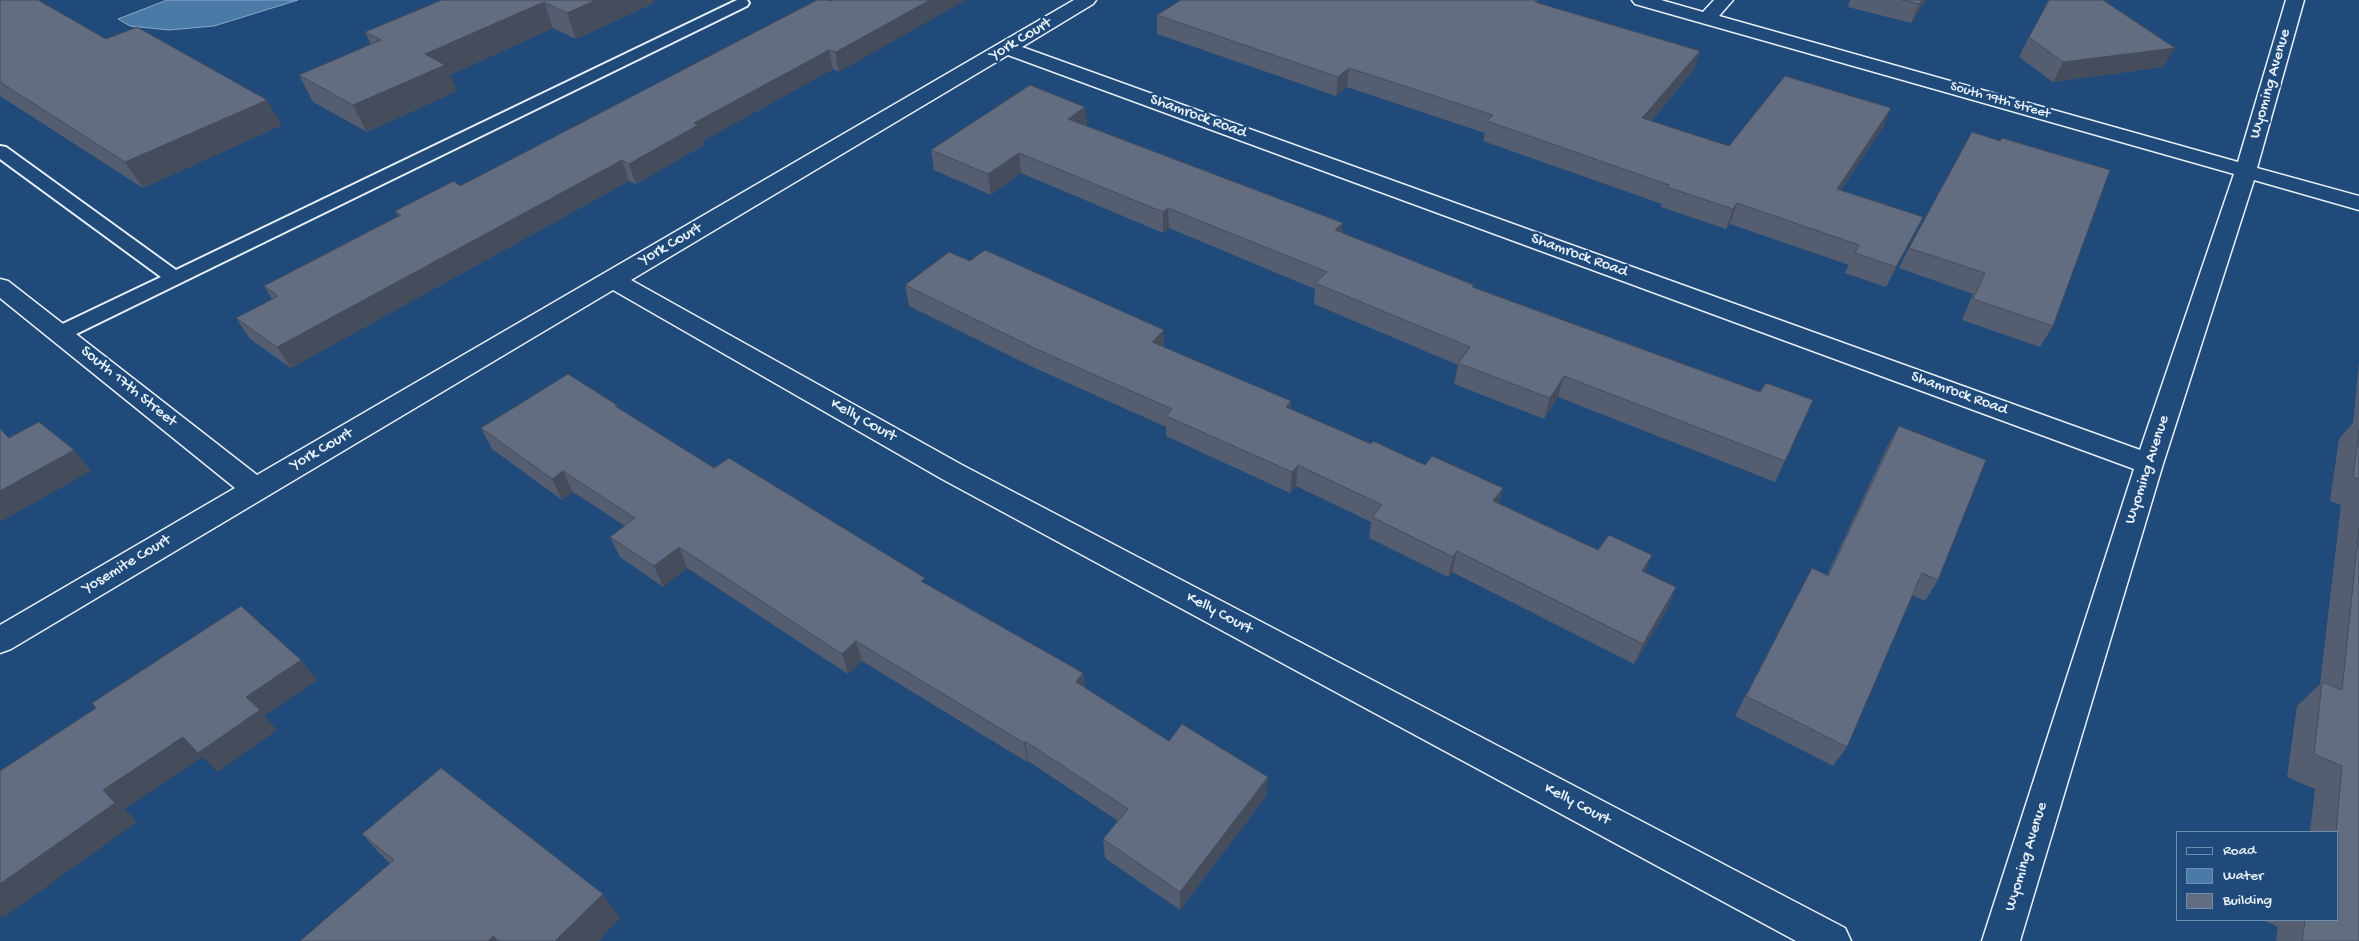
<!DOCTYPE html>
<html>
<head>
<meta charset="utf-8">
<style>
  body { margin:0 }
  #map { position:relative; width:2359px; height:941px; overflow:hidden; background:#1f4a7a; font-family:"Gochi Hand",sans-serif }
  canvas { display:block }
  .legend { position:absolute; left:2176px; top:831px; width:162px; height:90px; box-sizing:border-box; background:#1f4a7a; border:1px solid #6f8dac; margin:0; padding:6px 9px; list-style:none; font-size:15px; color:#e8f1f8 }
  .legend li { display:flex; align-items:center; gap:10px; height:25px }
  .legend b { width:25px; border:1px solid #6f8dac }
</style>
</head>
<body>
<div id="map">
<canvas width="2359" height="941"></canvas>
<ul class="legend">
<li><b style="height:6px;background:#1f4a7a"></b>Road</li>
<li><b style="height:14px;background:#497ba6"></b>Water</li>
<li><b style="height:14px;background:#636d82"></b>Building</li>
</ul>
</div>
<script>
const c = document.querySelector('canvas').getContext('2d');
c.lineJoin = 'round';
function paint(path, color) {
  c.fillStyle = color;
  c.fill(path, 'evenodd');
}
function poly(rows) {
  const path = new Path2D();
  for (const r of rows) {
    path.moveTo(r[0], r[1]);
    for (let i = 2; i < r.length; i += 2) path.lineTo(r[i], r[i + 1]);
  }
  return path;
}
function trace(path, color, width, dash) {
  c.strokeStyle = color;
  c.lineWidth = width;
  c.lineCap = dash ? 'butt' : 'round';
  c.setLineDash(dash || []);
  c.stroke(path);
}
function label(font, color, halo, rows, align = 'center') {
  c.font = font + ' "Gochi Hand",sans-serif';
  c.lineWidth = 5;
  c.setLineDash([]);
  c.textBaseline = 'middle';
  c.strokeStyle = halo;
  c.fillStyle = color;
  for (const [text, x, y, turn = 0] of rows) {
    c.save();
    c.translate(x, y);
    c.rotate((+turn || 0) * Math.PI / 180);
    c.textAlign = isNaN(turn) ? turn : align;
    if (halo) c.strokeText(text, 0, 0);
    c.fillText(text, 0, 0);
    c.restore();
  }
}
const water = poly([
  [167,0,298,0,214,26,169,30,130,26,118,19,167,0]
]);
paint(water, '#497ba6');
trace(water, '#89aac7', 1);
const lane = poly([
  [737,0,747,0,749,3,747,6,68,338,61,340,54,338,51,333,54,328,161,277,0,159,0,146,6,147,176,270,737,0]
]);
const street = poly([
  [1074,0,1096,0,1093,4,1022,47,2140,450,2234,174,1635,4,1632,0,1661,0,1703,12,1714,0,1733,0,1719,16,2238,162,2286,0,2304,0,2257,168,2359,196,2359,210,2254,180,2163,464,2020,941,1982,941,2134,469,1008,55,631,280,962,465,1845,928,1851,941,1796,941,942,479,613,290,11,649,0,653,0,625,235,488,0,298,0,279,8,281,257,475,1074,0]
]);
trace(lane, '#e8f1f8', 4);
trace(street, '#e8f1f8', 3);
paint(lane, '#1f4a7a');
paint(street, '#1f4a7a');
paint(poly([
  [0,0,106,39,282,125,143,188,0,96],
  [442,0,654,3,576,39,553,28,450,75,457,91,367,132,313,102,299,75,371,44,365,32],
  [827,0,839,72,833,69,703,141,704,145,636,184,629,181,291,368,250,339,236,318,272,299,264,286,398,216,395,211,460,186],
  [1538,0,1537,3,1700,51,1694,70,1651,121,1729,146,1891,108,1883,127,1841,190,1923,217,1886,287,1845,273,1849,265,1730,224,1726,229,1661,207,1662,204,1483,141,1485,133,1347,87,1336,96,1157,34,1157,15],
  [1850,0,1926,0,1911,23,1848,7],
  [2029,37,2175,48,2163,67,2053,82,2019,57],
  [1085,107,1087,126,1343,223,1342,233,1473,287,1760,392,1813,400,1775,482,1558,397,1544,419,1454,384,1458,365,1314,304,1315,289,1169,228,1163,233,1021,173,991,195,934,170,931,150],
  [1972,132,2053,326,2040,347,1962,320,1973,294,1899,268,1909,248],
  [905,285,1164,348,1291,401,1291,409,1499,503,1645,573,1668,608,1634,664,1452,572,1448,577,1369,538,1371,522,1296,486,1290,493,1166,436,1166,427,1037,369,909,306],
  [2359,363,2359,941,2276,941,2278,927,2263,920,2338,920,2338,832,2310,832,2315,789,2287,777,2297,706,2320,684,2341,505,2330,501,2339,439,2353,423],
  [617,405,618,408,714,468,926,584,1083,673,1085,688,1169,741,1268,777,1266,796,1180,910,1105,858,1103,839,1118,821,1028,761,1027,762,862,661,848,674,687,568,663,587,620,557,610,537,625,526,573,492,562,500,492,449,481,428],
  [1899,426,1938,580,1925,601,1912,595,1847,747,1833,766,1735,716,1812,568,1827,575,1887,447],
  [362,834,620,918,598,941,300,941,390,863,385,859]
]), '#555e70');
paint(poly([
  [596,0,653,0,654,3,576,39,567,13],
  [930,0,966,0,839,72,836,52],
  [1922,0,1926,0,1911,23,1919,4],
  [544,2,553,28,450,75,457,91,367,132,353,105,425,54],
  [2175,48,2163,67,2053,82,2063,62],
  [829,50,833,69,703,141,704,145,636,184,629,164,694,123],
  [1700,51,1694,70,1636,138,1642,118],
  [1349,68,1347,87,1336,96,1338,77],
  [267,100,282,125,143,188,125,162],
  [1085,107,1087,127,1068,119],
  [1891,108,1883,127,1828,209,1837,189],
  [1019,153,1021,173,991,195,988,174],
  [622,160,629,181,291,368,277,347],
  [1737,203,1730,224,1726,229,1733,209],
  [1168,208,1169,228,1163,233,1163,212],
  [1923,217,1913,237,1886,287,1896,267],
  [1343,223,1341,243,1335,230],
  [1164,330,1164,351,1152,342],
  [1564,376,1558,397,1544,419,1550,398],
  [1291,401,1290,422,1286,407],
  [74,450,91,471,0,522,0,491],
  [1298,465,1296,486,1290,493,1292,472],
  [563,471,573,492,562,500,552,479],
  [1503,488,1498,508,1493,501],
  [679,547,687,568,663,587,654,566],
  [1457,551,1452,572,1448,577,1453,557],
  [1652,555,1644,576,1642,571],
  [1676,587,1668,608,1634,664,1643,644],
  [856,641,862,661,848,674,842,654],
  [301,660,317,680,265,716,277,730,218,772,203,757,125,809,137,822,3,918,0,916,0,884,103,790,246,697],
  [1083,673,1085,694,1076,682],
  [1025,741,1028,761,1027,762,1024,743],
  [1268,777,1266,796,1180,910,1180,892],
  [603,894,620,918,598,941,555,941],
  [493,936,497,941,488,941]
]), '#454c5b');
const building = poly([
  [0,0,38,0,106,39,137,27,267,100,125,162,0,82,0,0],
  [442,0,596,0,567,13,544,2,425,54,445,65,353,105,299,75,381,40,365,32,442,0],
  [817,0,827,0,830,1,832,0,930,0,836,52,829,50,694,123,698,125,629,164,622,160,277,347,236,318,278,296,264,286,401,215,395,211,454,181,460,186,817,0],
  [1181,0,1538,0,1535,2,1700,51,1642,118,1729,146,1785,76,1891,108,1837,189,1923,217,1896,267,1855,253,1859,245,1737,203,1733,209,1667,187,1669,185,1487,121,1493,115,1349,68,1338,77,1157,15,1181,0],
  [1902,0,1922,0,1919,4,1902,0],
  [2049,0,2103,0,2175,48,2063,62,2029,37,2049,0],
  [1030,85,1085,107,1068,119,1343,223,1335,230,1474,285,1472,287,1760,392,1766,383,1813,400,1785,461,1564,376,1550,398,1458,363,1470,347,1315,283,1327,272,1168,208,1163,212,1019,153,988,174,931,150,1030,85],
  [1972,132,2000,141,2002,138,2110,170,2053,326,1973,299,1985,273,1909,248,1972,132],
  [985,250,1164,330,1152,342,1291,401,1286,407,1371,444,1373,441,1425,465,1432,456,1503,488,1493,501,1598,550,1609,535,1652,555,1642,571,1676,587,1643,644,1457,551,1453,557,1372,517,1382,505,1298,465,1292,472,1166,416,1172,409,1034,348,905,285,949,252,970,261,985,250],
  [568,374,617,405,615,406,714,468,729,458,925,578,921,581,1083,673,1076,682,1169,741,1182,724,1268,777,1180,892,1103,839,1128,809,1025,741,1024,743,856,641,842,654,679,547,654,566,610,537,635,518,563,471,552,479,481,428,568,374],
  [39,422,74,450,0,491,0,429,9,438,39,422],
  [1899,426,1986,460,1938,580,1922,573,1847,747,1746,696,1812,568,1828,576,1899,426],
  [2359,430,2359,479,2353,477,2359,430],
  [2359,528,2359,941,2302,941,2305,920,2338,920,2338,832,2336,832,2342,766,2314,754,2322,682,2342,690,2359,528],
  [241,606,301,660,246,697,260,710,198,753,183,737,103,790,115,803,0,884,0,771,96,708,92,703,241,606],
  [441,768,603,894,555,941,499,941,493,936,488,941,300,941,394,860,362,834,441,768]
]);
paint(building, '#636d82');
trace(building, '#454c5b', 1);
label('14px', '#e8f1f8', '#1f4a7a', [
  ["South 19th Street",2000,101,16]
]);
label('16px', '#e8f1f8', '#1f4a7a', [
  ["York Court",1021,40,-31],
  ["Wyoming Avenue",2271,84,-74],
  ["Shamrock Road",1198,117,20],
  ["York Court",671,245,-30],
  ["Shamrock Road",1579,256,20],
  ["South 17th Street",128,387,39],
  ["Shamrock Road",1959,394,20],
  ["Kelly Court",863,421,29],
  ["York Court",322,450,-30],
  ["Wyoming Avenue",2148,470,-72],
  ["Yosemite Court",127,565,-31],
  ["Kelly Court",1219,614,28],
  ["Kelly Court",1577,805,28],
  ["Wyoming Avenue",2027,857,-73]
]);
</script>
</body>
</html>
